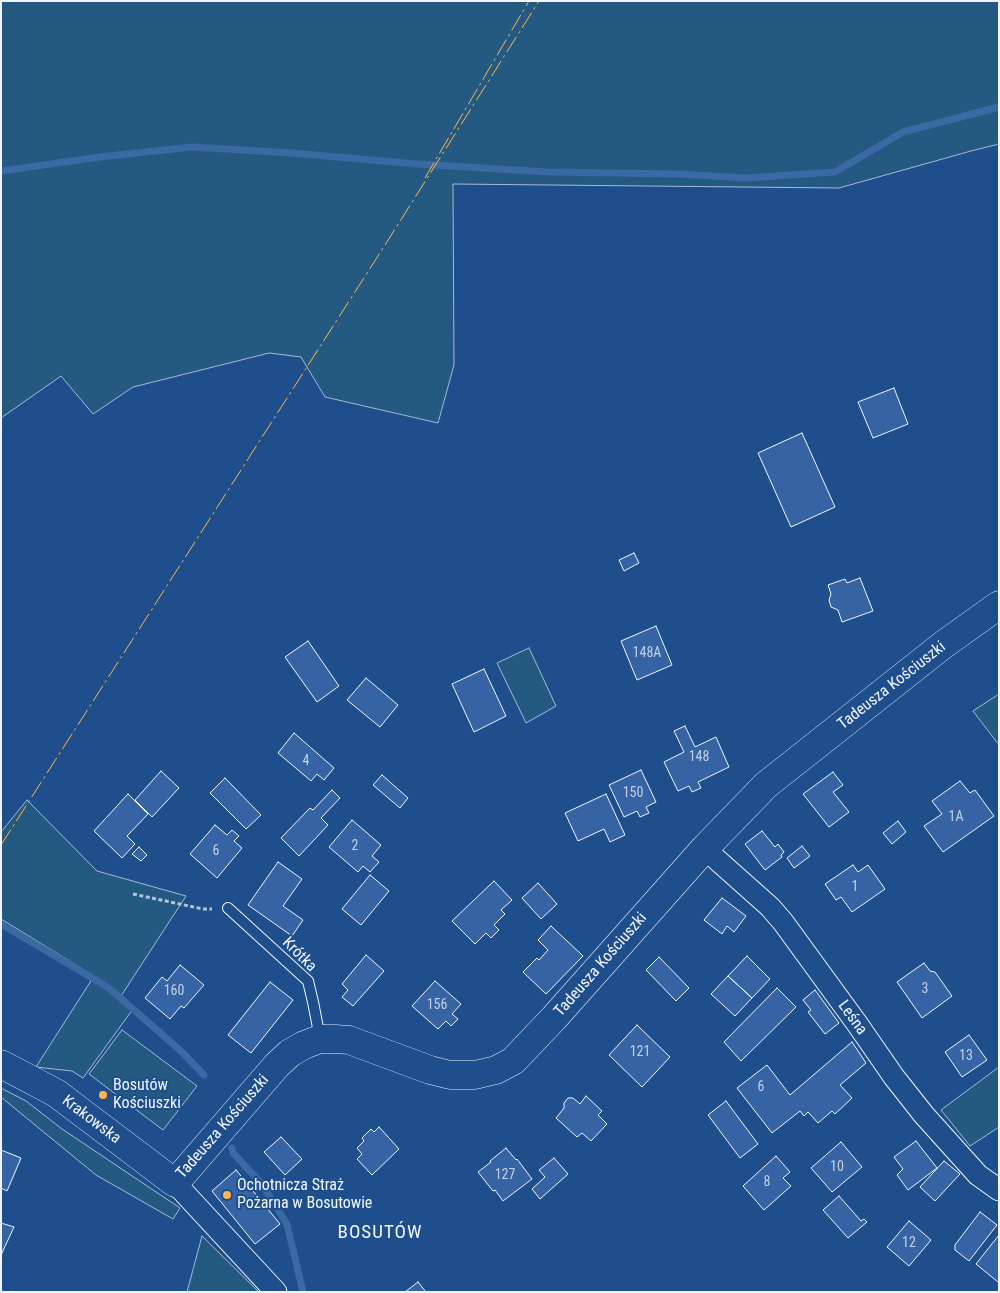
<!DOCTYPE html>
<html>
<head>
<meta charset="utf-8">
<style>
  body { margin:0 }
  #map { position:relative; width:1000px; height:1293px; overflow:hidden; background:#1f4e8c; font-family:"Roboto Condensed",sans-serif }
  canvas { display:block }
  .frame { position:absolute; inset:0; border:2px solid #f2f6ff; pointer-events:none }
</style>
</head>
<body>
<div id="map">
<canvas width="1000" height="1293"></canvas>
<div class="frame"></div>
</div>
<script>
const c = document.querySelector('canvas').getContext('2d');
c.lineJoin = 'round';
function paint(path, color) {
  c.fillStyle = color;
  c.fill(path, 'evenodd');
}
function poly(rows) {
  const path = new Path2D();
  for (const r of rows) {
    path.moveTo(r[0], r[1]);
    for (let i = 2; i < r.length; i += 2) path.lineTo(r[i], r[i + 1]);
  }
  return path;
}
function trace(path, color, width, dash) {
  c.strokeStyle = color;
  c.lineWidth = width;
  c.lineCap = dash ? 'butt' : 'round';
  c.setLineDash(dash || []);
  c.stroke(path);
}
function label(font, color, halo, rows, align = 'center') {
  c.font = font + ' "Roboto Condensed",sans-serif';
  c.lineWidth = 4;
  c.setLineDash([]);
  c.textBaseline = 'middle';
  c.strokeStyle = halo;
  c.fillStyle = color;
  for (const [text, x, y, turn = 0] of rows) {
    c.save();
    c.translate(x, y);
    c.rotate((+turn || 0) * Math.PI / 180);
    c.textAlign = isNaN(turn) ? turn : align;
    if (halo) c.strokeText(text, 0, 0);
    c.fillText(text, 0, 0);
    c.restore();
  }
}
const green = poly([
  [1,1,999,1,999,144,971,151,839,188,453,184,454,365,438,423,325,397,301,357,269,353,133,387,93,414,61,376,1,418,1,1],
  [529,648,556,706,526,723,497,663,529,648],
  [999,694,999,745,973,711,999,694],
  [27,800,97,871,186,896,121,996,133,1009,83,1078,72,1071,36,1067,94,976,1,919,1,832,27,800],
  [122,1030,197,1086,163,1130,89,1074,122,1030],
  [999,1067,999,1127,970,1146,941,1110,999,1067],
  [1,1088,26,1101,62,1129,180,1208,173,1219,96,1175,1,1097,1,1088],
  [202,1236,259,1292,187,1292,202,1236]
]);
paint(green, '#245a82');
trace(green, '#a8bbd7', 1);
trace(poly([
  [1,171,100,157,192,147,292,153,417,164,547,172,678,174,746,178,835,172,903,132,999,107],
  [1,924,109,988,182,1052,204,1075],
  [232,1148,233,1153,261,1183,287,1224,303,1292]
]), '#3b69a3', 7);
const building = poly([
  [894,388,908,424,873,438,858,402,894,388],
  [802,433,835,507,791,527,758,453,802,433],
  [634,553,639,563,624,571,619,560,634,553],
  [860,578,873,611,842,622,838,610,831,607,829,600,831,594,828,585,845,579,847,583,860,578],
  [656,626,672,665,637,680,621,641,656,626],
  [308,641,339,686,317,702,285,657,308,641],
  [484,669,506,716,474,732,452,684,484,669],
  [366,678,398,705,380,727,347,700,366,678],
  [685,726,695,747,716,737,729,767,698,782,701,788,692,792,689,786,678,791,664,762,684,752,674,731,685,726],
  [294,733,334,768,324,780,317,774,311,781,278,753,294,733],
  [641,770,656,802,646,807,649,813,640,817,637,811,624,817,609,785,641,770],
  [161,771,179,788,152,817,135,800,161,771],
  [833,772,843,785,833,792,849,812,829,827,803,794,833,772],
  [382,775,408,798,400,808,373,785,382,775],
  [225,778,261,815,246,829,210,793,225,778],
  [960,781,970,793,975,790,994,816,943,852,924,826,942,814,932,801,960,781],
  [332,790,340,798,321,818,328,825,299,856,281,838,310,808,313,810,332,790],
  [128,794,148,814,127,836,135,844,122,858,94,831,128,794],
  [606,794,625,835,610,842,604,829,578,841,565,813,606,794],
  [352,820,381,845,372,856,379,862,370,872,363,866,358,872,329,847,352,820],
  [898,821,906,832,892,844,883,833,898,821],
  [215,825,227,835,232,830,239,836,234,841,242,848,217,878,190,854,215,825],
  [762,831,775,847,778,844,784,852,781,855,782,857,765,870,745,844,762,831],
  [802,846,810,856,794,868,787,858,802,846],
  [139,847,147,855,141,861,132,854,139,847],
  [278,862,302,879,283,906,303,920,292,936,248,905,278,862],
  [853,865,858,872,868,865,885,889,852,912,841,897,836,900,825,884,853,865],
  [370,875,389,891,361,925,342,909,370,875],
  [494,881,512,900,501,910,505,914,494,925,499,930,491,938,486,933,475,944,452,921,494,881],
  [538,883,557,904,541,919,522,898,538,883],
  [722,898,746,916,734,932,727,926,722,934,704,920,722,898],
  [551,926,583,956,546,994,523,972,537,958,539,960,548,950,538,940,551,926],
  [366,955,384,971,353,1006,342,997,348,990,342,984,366,955],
  [747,956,770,979,752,998,728,976,747,956],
  [659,957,689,988,676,1001,646,970,659,957],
  [924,963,930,971,935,972,952,996,922,1018,897,982,924,963],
  [180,965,204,985,184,1008,181,1006,170,1019,145,998,162,977,167,981,180,965],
  [728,976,752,998,735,1016,711,994,728,976],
  [435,981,461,1004,452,1014,458,1019,451,1026,446,1021,438,1029,412,1006,435,981],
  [270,982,293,1000,251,1053,228,1035,270,982],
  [777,988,796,1007,741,1061,724,1042,777,988],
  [815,990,839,1023,825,1034,808,1012,811,1010,803,1000,815,990],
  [637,1025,670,1057,642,1087,609,1055,637,1025],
  [969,1035,987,1060,962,1077,945,1052,969,1035],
  [852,1042,866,1063,840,1085,852,1098,835,1114,832,1111,818,1123,808,1112,804,1116,800,1111,772,1133,737,1088,767,1065,790,1095,852,1042],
  [586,1096,602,1111,598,1115,607,1124,591,1141,582,1133,577,1137,556,1118,564,1108,564,1103,568,1098,573,1098,580,1104,586,1096],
  [726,1101,758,1144,740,1158,708,1115,726,1101],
  [379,1127,399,1149,372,1175,357,1159,362,1154,357,1148,364,1141,362,1138,371,1129,374,1132,379,1127],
  [281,1137,302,1159,285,1175,264,1152,281,1137],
  [916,1141,937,1168,908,1190,897,1175,903,1169,894,1157,916,1141],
  [841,1142,862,1167,832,1192,811,1168,841,1142],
  [506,1148,516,1160,517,1159,532,1179,503,1201,495,1190,493,1191,478,1172,491,1162,490,1161,506,1148],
  [1,1150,21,1158,7,1191,1,1188,1,1150],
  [776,1156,790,1172,783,1178,791,1186,764,1210,743,1186,776,1156],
  [554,1158,568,1174,540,1199,532,1189,545,1177,539,1170,554,1158],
  [944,1161,960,1174,935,1201,920,1187,944,1161],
  [236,1170,280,1224,255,1244,212,1191,236,1170],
  [839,1196,861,1221,864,1219,867,1222,848,1238,823,1210,839,1196],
  [980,1212,997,1225,969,1261,955,1250,955,1245,980,1212],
  [909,1221,931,1240,909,1266,887,1247,909,1221],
  [1,1223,14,1227,1,1255,1,1223],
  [999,1235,999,1281,998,1282,976,1264,999,1235],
  [418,1282,426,1292,405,1292,418,1282]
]);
paint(building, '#3563a3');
trace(building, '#f2f6ff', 1);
const lane = poly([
  [228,908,308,981,313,1002,320,1038]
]);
const street = poly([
  [705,848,715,858,770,907,783,922,858,1025,894,1077,924,1115,978,1175,999,1190],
  [175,1183,276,1292]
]);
const secondary = poly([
  [1,1064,56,1093,175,1183,277,1065,290,1053,304,1045,320,1039,335,1039,349,1040,430,1070,450,1075,475,1075,496,1070,513,1061,554,1018,705,848,766,785,943,645,999,605]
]);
trace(lane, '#f2f6ff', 12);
trace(street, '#f2f6ff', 23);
trace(secondary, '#f2f6ff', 29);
trace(poly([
  [133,894,203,909,212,909]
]), '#b3c4dc', 3, [4, 2.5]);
trace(lane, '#1f4e8c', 10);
trace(street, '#1f4e8c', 21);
trace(secondary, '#1f4e8c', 28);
trace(poly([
  [425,178,529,1],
  [1,845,385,245,539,1]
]), '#ffb74d', 1, [18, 4, 2.5, 4]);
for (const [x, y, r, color] of [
  [103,1095,5,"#ffb74d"],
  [227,1195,5,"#ffb74d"]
]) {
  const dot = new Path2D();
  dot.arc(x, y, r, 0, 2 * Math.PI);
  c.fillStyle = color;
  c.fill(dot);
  trace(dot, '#1f4e8c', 2);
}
label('14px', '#c3d1e8', null, [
  ["148A",647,653],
  ["148",699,757],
  ["4",306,761],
  ["150",633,793],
  ["1A",956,817],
  ["2",355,846],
  ["6",216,851],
  ["1",855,887],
  ["3",925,989],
  ["160",174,991],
  ["156",437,1005],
  ["121",640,1052],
  ["13",966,1056],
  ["6",761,1087],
  ["10",837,1167],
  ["127",505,1175],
  ["8",767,1182],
  ["12",909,1243]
]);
label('16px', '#f2f6ff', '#1f4e8c', [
  ["Tadeusza Kościuszki",892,686,-38],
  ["Krótka",299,955,45],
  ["Tadeusza Kościuszki",601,965,-49],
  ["Leśna",852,1018,54],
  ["Krakowska",91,1120,37],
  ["Tadeusza Kościuszki",223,1127,-49]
]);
label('16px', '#f2f6ff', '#1f4e8c', [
  ["Bosutów",113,1086],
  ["Kościuszki",113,1104],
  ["Ochotnicza Straż",237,1186],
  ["Pożarna w Bosutowie",237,1204]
], 'left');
c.letterSpacing = '1px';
label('19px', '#f2f6ff', '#1f4e8c', [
  ["BOSUTÓW",380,1233]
]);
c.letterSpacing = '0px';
</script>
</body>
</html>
